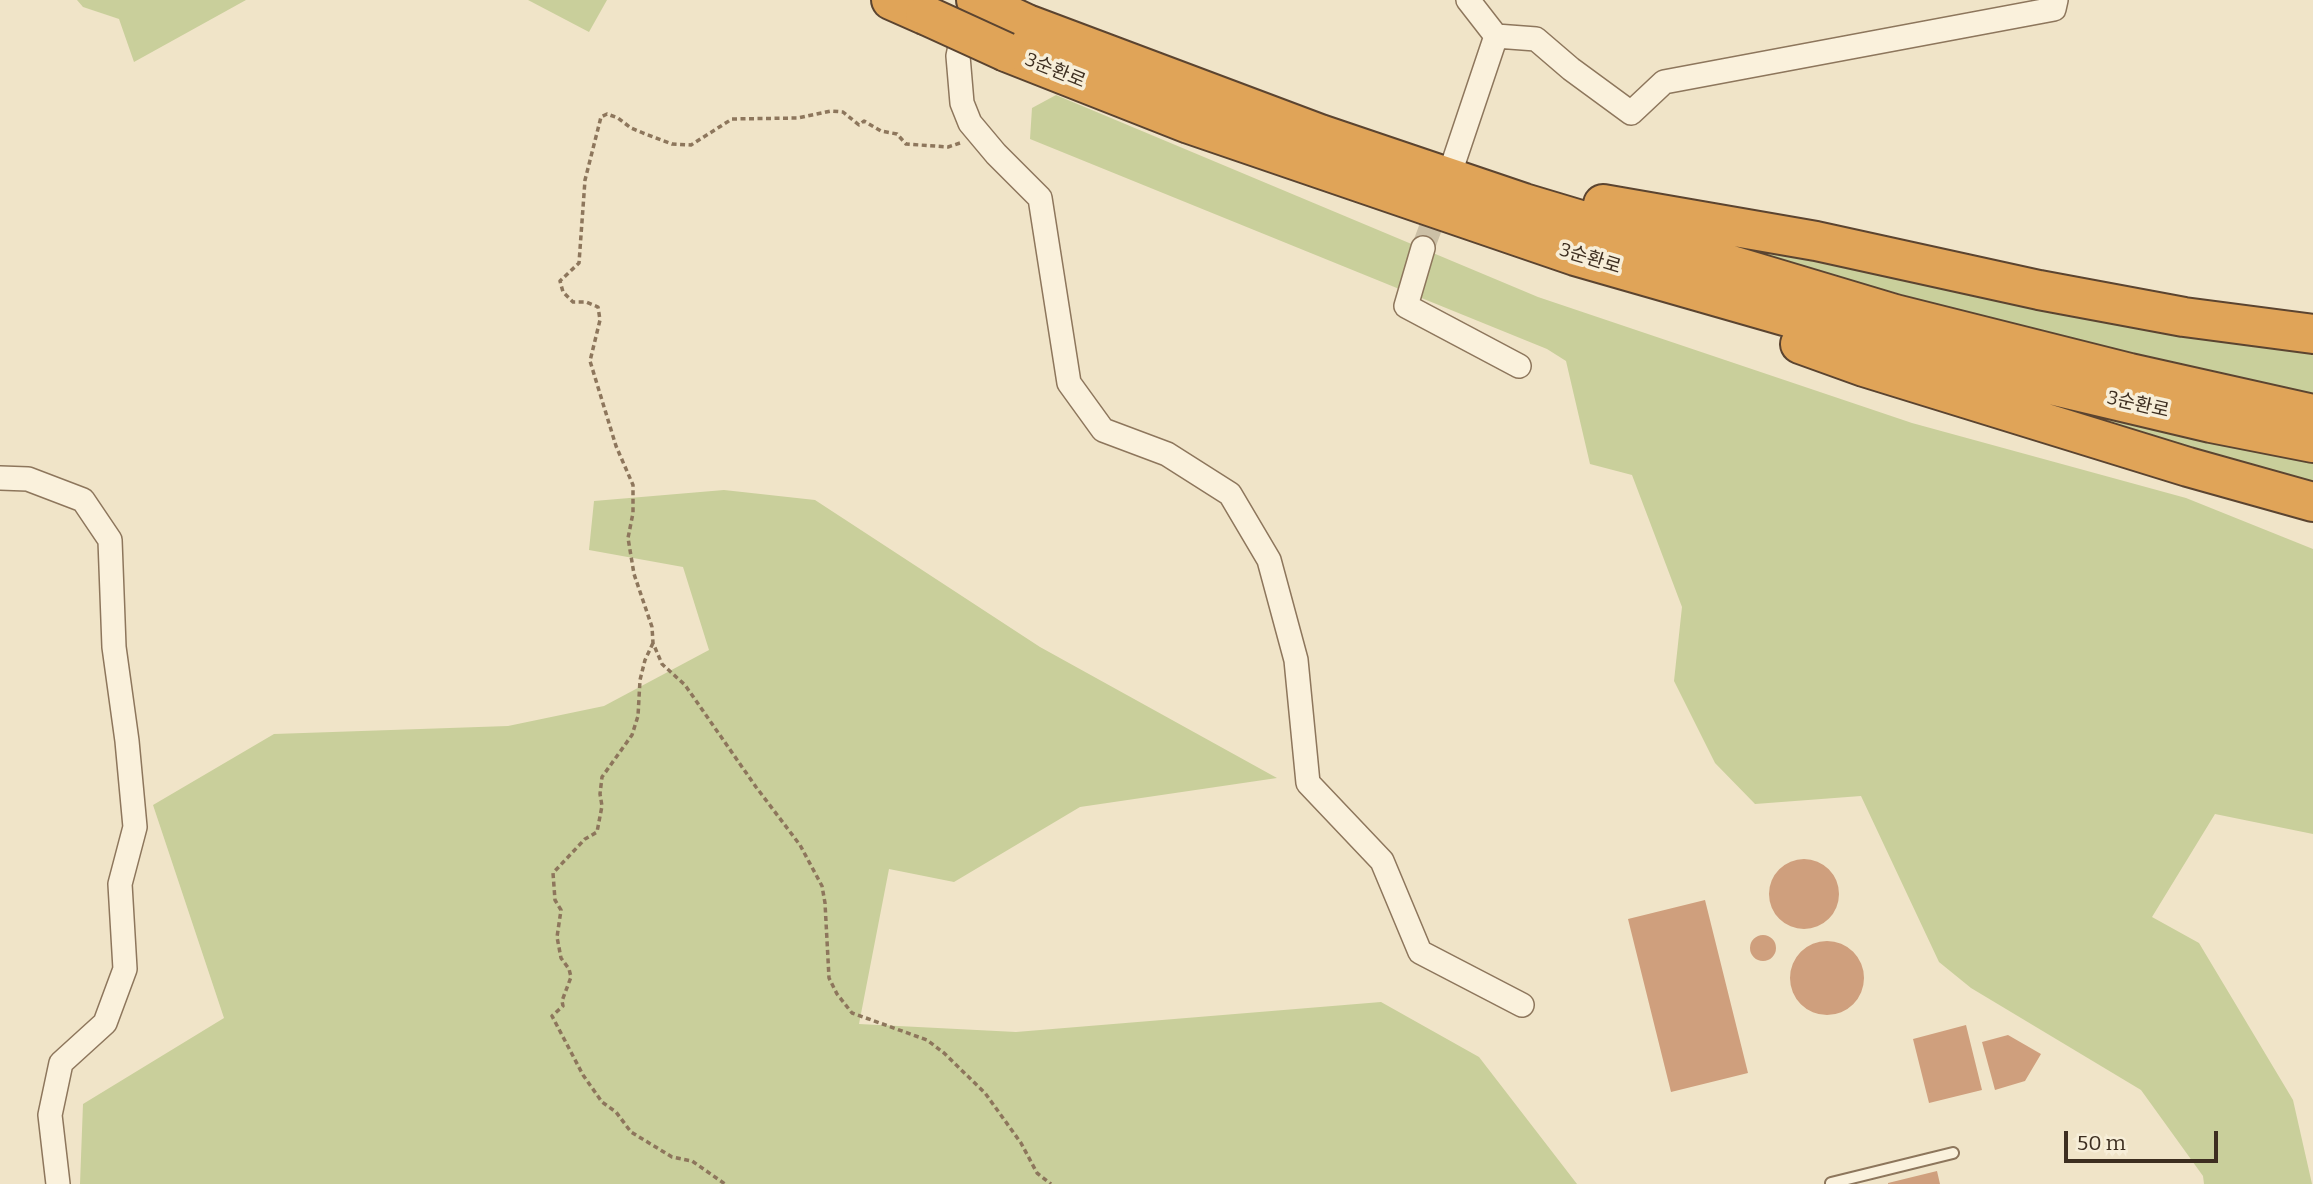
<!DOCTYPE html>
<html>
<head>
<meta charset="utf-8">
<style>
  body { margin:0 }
  #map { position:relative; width:2313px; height:1184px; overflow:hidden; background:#f0e4c8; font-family:Bitter,serif }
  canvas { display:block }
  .scale { position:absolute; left:2064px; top:1131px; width:154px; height:32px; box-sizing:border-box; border:4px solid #3d2e20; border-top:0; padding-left:9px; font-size:21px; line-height:24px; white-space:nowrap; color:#3d2e20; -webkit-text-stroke:5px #f7eed8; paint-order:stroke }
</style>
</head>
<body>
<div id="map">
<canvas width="2313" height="1184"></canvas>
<div class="scale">50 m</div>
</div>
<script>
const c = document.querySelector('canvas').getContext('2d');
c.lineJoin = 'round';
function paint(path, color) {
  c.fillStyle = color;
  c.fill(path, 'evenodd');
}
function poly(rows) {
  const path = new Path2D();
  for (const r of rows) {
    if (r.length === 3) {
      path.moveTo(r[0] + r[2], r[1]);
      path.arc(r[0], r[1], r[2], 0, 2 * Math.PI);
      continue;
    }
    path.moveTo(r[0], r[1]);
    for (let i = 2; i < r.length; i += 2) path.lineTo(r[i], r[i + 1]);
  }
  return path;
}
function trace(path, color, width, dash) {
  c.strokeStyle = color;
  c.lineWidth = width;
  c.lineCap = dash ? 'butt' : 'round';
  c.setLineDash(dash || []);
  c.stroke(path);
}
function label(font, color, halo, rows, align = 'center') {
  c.font = font + ' Bitter,"Noto Sans KR",serif';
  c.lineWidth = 7;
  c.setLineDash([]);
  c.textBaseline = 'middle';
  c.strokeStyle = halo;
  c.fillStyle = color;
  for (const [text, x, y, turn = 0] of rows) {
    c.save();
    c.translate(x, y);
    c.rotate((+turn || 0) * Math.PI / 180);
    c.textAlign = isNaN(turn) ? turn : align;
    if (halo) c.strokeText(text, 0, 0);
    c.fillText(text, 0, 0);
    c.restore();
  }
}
paint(poly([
  [77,0,246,0,134,62,119,19,83,7],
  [528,0,607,0,589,32],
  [1056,95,1538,297,1912,423,2186,498,2313,549,2313,834,2215,814,2152,917,2199,943,2293,1100,2312,1184,2204,1184,2203,1176,2141,1090,1971,988,1939,962,1861,796,1755,804,1715,763,1674,681,1682,607,1632,475,1590,464,1566,361,1547,349,1030,139,1032,108],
  [1720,243,2313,347,2313,403,1953,309],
  [1758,318,2313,463,2313,490],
  [724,490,815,500,1040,647,1277,778,1080,807,954,882,889,869,859,1024,1016,1032,1381,1002,1479,1057,1577,1184,80,1184,83,1104,224,1018,153,805,274,734,508,726,604,706,709,650,683,567,589,550,594,501]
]), '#c9cf9b');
paint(poly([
  [1804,894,35],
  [1705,900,1748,1073,1671,1092,1628,919],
  [1763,948,13],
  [1827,978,37],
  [1966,1025,1982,1090,1929,1103,1913,1039],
  [2008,1035,2041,1054,2025,1081,1995,1090,1982,1042],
  [1937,1171,1940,1184,1888,1184,1888,1183]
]), '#cf9f7d');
trace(poly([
  [1423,248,1441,199]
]), '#ccc0a6', 23, [23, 11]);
const lane = poly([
  [1831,1183,1953,1153]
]);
const street = poly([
  [1468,0,1496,36,1536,39,1571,69,1631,113,1664,82,2054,9,2056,0],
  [965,23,958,56,962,103,970,123,996,154,1040,198,1069,383,1103,430,1167,454,1230,494,1269,560,1296,660,1308,783,1382,861,1420,952,1522,1005],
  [1453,164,1496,36],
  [1423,248,1406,306,1519,366],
  [0,478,28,479,83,500,110,540,114,647,127,741,135,827,120,884,125,969,105,1023,61,1063,50,1115,58,1184]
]);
const highway = poly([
  [891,0,925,15],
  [976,0,1027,24,1320,134,1524,203,1895,314,2130,373,2313,414],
  [1006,52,1189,124,1575,256,1903,350,2211,423,2313,443],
  [1603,204,1816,241,2039,290,2184,317,2313,334],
  [1800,344,1864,367,2188,467,2313,502]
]);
trace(lane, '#8d765c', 14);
trace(street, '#8d765c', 26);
trace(highway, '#5b4430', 42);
trace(poly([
  [960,143,948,147,906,144,897,134,881,131,864,121,859,125,843,112,831,111,798,118,732,119,691,145,672,144,643,133,631,128,618,118,607,114,601,117,585,180,579,263,560,281,563,292,573,302,586,302,598,307,600,320,590,361,616,446,633,485,633,513,628,538,634,574,652,627,653,643,662,664,685,685,756,787,800,845,822,886,825,903,829,978,837,994,852,1013,927,1040,944,1053,985,1093,1021,1143,1037,1173,1051,1184],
  [653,643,645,660,640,680,638,716,632,735,602,777,600,794,602,806,597,832,585,839,553,873,555,900,561,910,557,937,561,958,569,969,571,977,562,1001,563,1006,552,1016,583,1075,602,1102,616,1112,631,1132,672,1157,692,1161,725,1184]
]), '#8d765c', 3.5, [5, 3.5]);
trace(lane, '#faf1dc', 10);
trace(street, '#faf1dc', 23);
trace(highway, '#e0a458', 38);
const highwayBridge = poly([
  [925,15,1006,52]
]);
trace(highwayBridge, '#5b4430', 42, []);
trace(highwayBridge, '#e0a458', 38);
label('19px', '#3d2e20', '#f7eed8', [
  ["3순환로",1055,71,22],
  ["3순환로",1590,259,17],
  ["3순환로",2138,405,13]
]);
</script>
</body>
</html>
